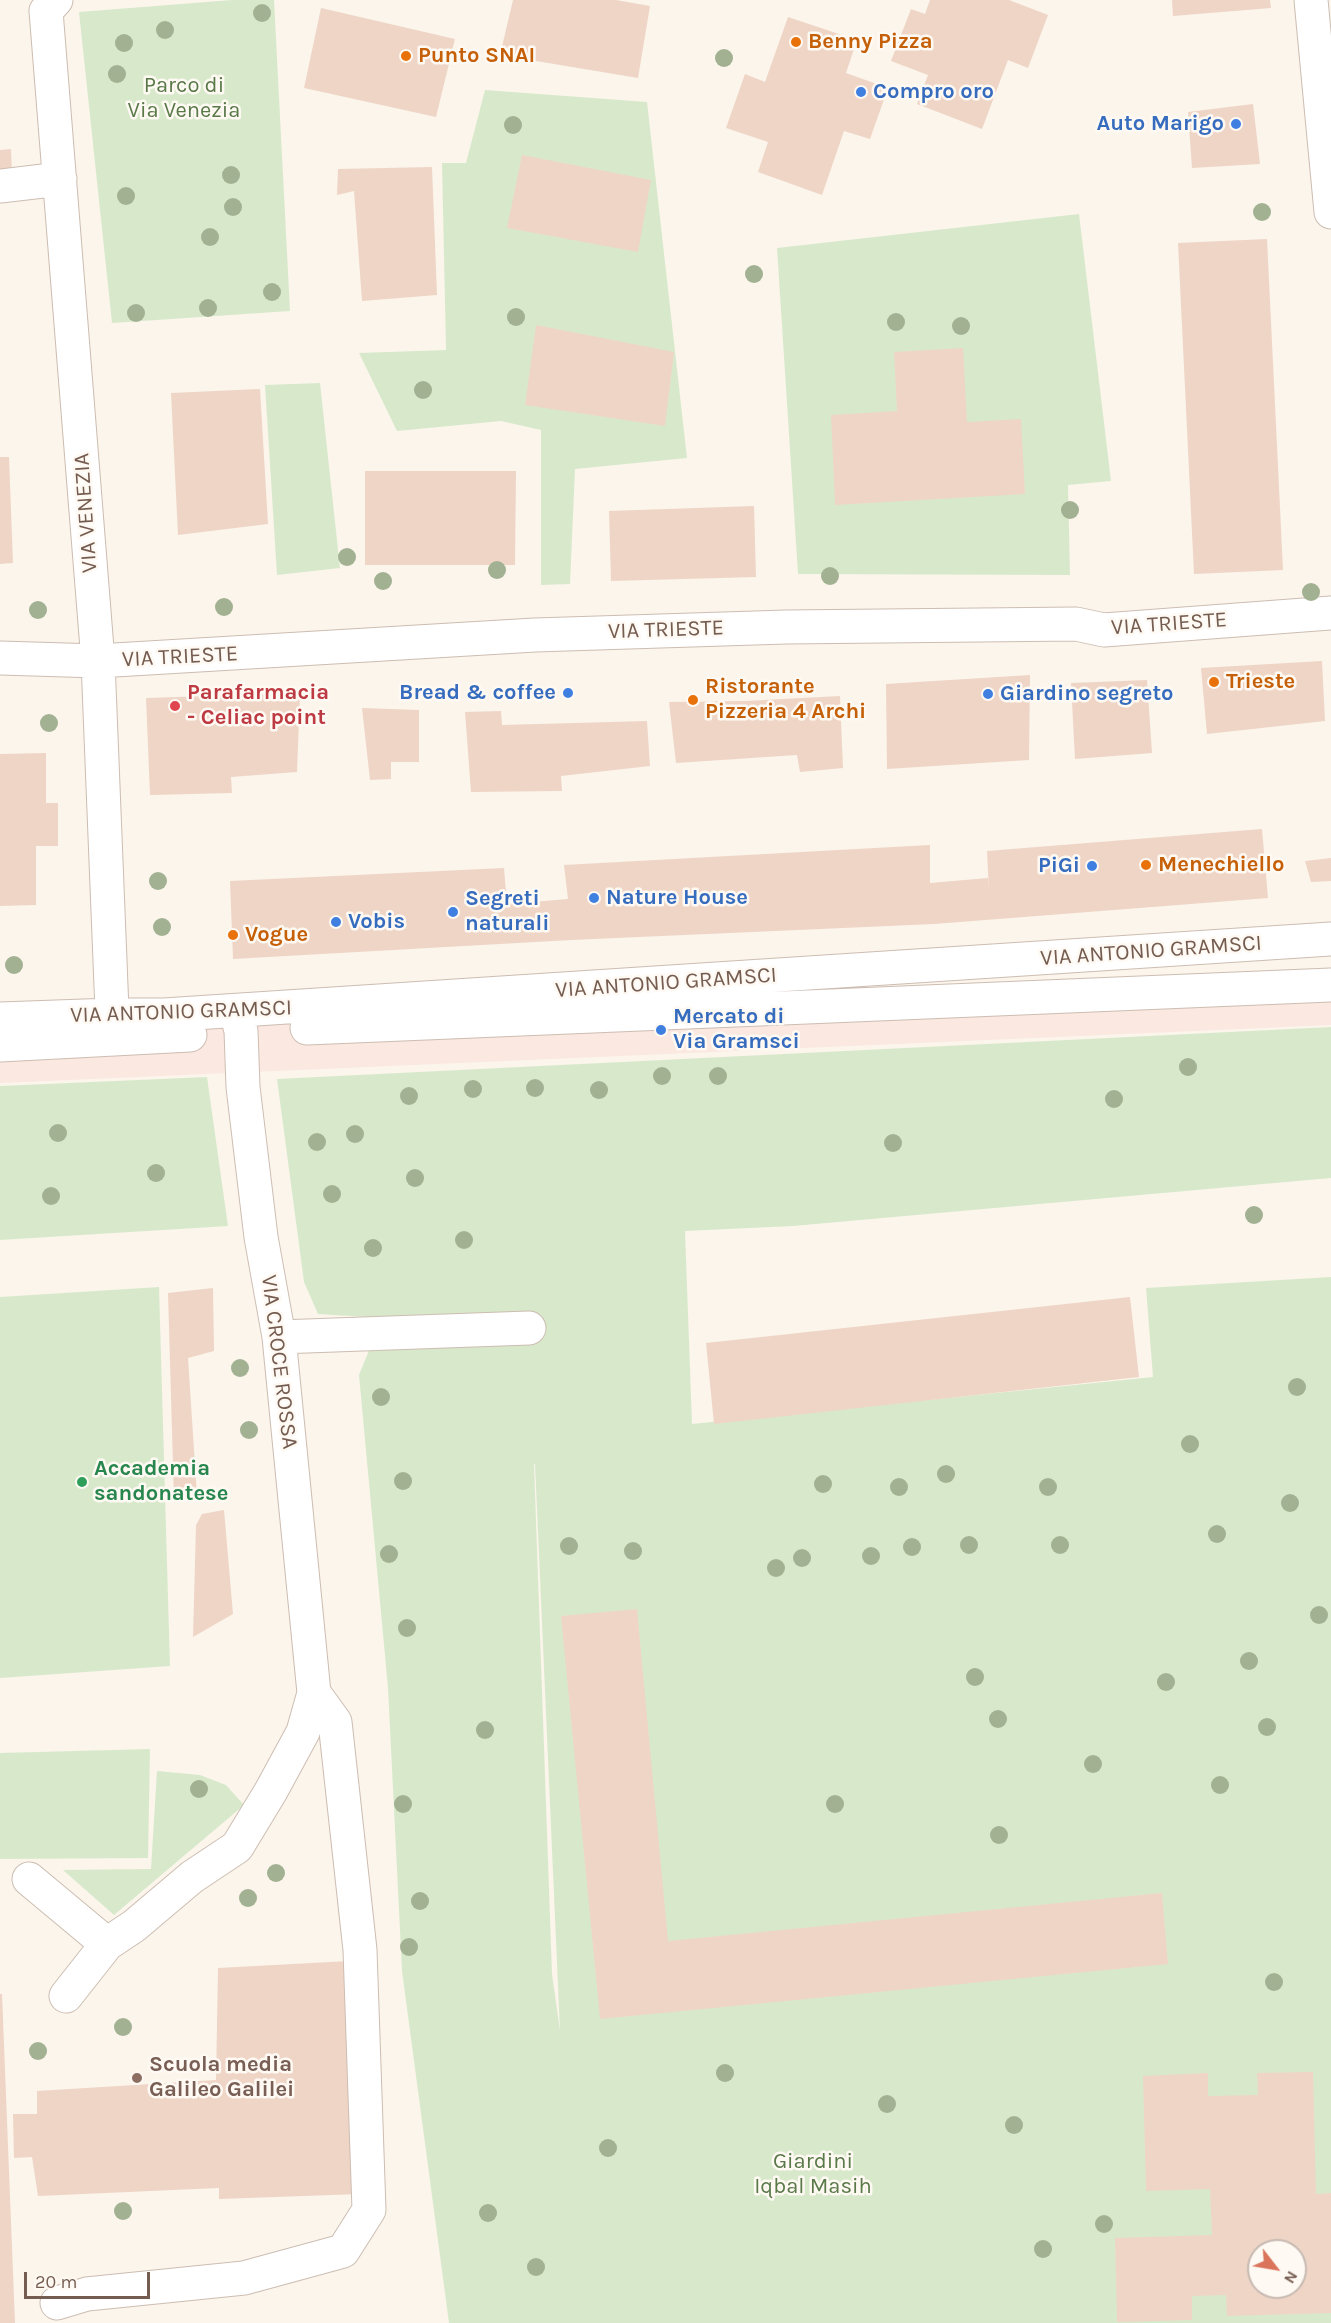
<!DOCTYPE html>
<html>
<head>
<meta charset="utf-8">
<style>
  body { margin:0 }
  #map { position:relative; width:1331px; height:2323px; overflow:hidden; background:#fbf5ec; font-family:Karla,sans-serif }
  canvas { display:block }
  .north { position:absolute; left:1247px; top:2239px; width:60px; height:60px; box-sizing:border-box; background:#fef9f3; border:2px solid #c7bab2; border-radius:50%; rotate:121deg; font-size:16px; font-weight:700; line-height:24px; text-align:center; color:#755c50 }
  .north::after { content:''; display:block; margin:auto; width:21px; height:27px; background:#da755c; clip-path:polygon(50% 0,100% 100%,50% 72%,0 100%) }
  .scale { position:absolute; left:24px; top:2272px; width:126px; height:27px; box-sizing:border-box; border:3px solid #755c50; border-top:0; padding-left:8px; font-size:18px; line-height:21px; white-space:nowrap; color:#755c50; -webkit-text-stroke:4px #fef9f3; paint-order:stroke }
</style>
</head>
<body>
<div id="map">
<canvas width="1331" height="2323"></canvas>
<div class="north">N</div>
<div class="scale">20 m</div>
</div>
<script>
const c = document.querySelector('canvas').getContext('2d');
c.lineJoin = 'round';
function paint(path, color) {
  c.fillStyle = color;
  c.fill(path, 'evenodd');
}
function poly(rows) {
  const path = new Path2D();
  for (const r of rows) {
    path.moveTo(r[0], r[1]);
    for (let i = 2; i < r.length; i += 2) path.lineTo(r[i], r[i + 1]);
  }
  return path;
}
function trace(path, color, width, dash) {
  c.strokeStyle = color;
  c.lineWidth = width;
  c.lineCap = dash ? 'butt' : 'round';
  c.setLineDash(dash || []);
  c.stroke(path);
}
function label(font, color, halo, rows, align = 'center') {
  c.font = font + ' Karla,sans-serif';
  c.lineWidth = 5;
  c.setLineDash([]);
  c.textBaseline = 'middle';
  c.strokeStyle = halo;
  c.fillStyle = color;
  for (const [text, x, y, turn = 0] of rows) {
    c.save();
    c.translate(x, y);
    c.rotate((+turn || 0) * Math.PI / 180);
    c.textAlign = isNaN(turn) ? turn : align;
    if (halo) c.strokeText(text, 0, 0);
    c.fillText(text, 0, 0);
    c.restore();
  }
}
paint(poly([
  [1331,971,1331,1025,0,1083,0,1035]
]), '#fae8e1');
paint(poly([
  [232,0,274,0,290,311,112,323,79,12],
  [485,90,647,102,687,458,575,469,570,584,541,585,541,430,501,421,397,431,359,353,446,350,442,163,466,163],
  [1079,214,1111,481,1068,485,1070,575,798,574,777,248],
  [320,383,340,568,277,575,265,385],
  [1331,1027,1331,1178,793,1226,685,1231,692,1424,1153,1377,1146,1288,1331,1277,1331,2323,449,2323,402,1971,388,1688,359,1375,382,1318,318,1314,304,1282,277,1079],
  [534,1464,535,1464,560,2031,552,1974],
  [1259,2251,1295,2251,1295,2287,1259,2287],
  [207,1077,228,1226,0,1240,0,1086],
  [159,1287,170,1666,0,1678,0,1297],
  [150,1749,148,1858,0,1859,0,1753],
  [157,1771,200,1775,226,1785,244,1805,114,1915,63,1870,151,1869]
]), '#d8e9cb');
paint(poly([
  [513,0,616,0,650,6,638,78,500,55],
  [930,0,1009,0,1048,15,1028,68,1008,60,982,129,917,104,928,75,891,61,911,9,925,14],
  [1172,0,1270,0,1271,8,1173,16],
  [321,8,455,39,436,117,304,88],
  [788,17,857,40,846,73,888,88,870,139,844,131,822,195,758,172,768,142,726,128,745,74,765,82],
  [1253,104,1260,164,1192,168,1188,112],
  [11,149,12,176,0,177,0,150],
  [522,155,651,180,638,252,507,228],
  [432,167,437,295,362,301,354,191,337,195,338,169],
  [1267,239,1283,570,1194,574,1178,243],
  [536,325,674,352,665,426,525,405],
  [963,348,967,422,1021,419,1025,494,835,505,831,415,897,411,894,352],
  [260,389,268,524,178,535,171,393],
  [0,457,9,457,13,563,0,564],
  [365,471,516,471,515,565,365,565],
  [754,506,756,577,611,581,609,511],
  [1322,661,1325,721,1207,734,1201,668],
  [1030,675,1029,760,887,769,886,684],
  [1147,680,1152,753,1075,759,1071,683],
  [300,693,297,772,231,777,232,793,150,795,146,698],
  [840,696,843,768,800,772,797,755,676,763,669,702,745,701],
  [362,708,419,710,419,762,391,762,391,779,370,780],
  [501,711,502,725,647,721,650,766,561,776,562,791,471,792,465,712],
  [46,753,46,803,58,803,58,846,36,846,36,905,0,906,0,754],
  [1262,829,1268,898,934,924,571,940,233,959,230,881,504,868,507,904,568,899,564,865,930,845,930,883,988,878,989,891,987,851],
  [1331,858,1331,881,1311,882,1305,861],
  [213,1288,214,1351,188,1358,197,1496,174,1500,168,1293],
  [1130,1297,1139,1377,714,1424,706,1343],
  [224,1510,233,1614,193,1637,196,1525,202,1514],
  [637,1609,668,1941,1162,1893,1168,1964,600,2019,561,1616],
  [349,1961,360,2194,219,2199,219,2188,38,2196,32,2157,14,2158,13,2114,37,2114,37,2091,216,2080,218,1968],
  [0,1994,2,1994,15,2323,0,2323],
  [1313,2072,1316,2194,1331,2193,1331,2313,1227,2316,1226,2295,1192,2296,1192,2320,1117,2322,1115,2238,1212,2235,1210,2189,1146,2191,1143,2076,1208,2073,1208,2096,1258,2095,1257,2073],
  [1259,2251,1295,2251,1295,2287,1259,2287]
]), '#efd5c6');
const minor = poly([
  [56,0,46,11,98,661,113,1036],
  [1311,0,1331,212],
  [0,186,60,179],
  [0,658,98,661,535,635,786,627,1076,624,1104,630,1331,613],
  [0,1019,112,1015,164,1015,1331,939],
  [307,1028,1331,985],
  [0,1045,190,1035],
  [279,1337,529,1328],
  [29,1879,107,1944],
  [66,1996,107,1944,134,1926,192,1877,237,1847,271,1791,303,1732,314,1693,279,1337,261,1237,243,1087,241,1031,236,1011],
  [57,2303,87,2294,244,2278,343,2251,369,2210,360,1950,335,1722,314,1693]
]);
trace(minor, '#cdbdb2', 35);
trace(minor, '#fff', 33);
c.fillStyle = '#a2b192';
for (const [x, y] of [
  [262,13],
  [165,30],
  [124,43],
  [724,58],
  [117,74],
  [513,125],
  [231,175],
  [126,196],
  [233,207],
  [1262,212],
  [210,237],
  [754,274],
  [272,292],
  [208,308],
  [136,313],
  [516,317],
  [896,322],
  [961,326],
  [423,390],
  [1070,510],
  [347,557],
  [497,570],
  [830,576],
  [383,581],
  [1311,592],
  [224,607],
  [38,610],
  [49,723],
  [158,881],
  [162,927],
  [14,965],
  [1188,1067],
  [662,1076],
  [718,1076],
  [535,1088],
  [473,1089],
  [599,1090],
  [409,1096],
  [1114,1099],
  [58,1133],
  [355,1134],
  [317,1142],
  [893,1143],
  [156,1173],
  [415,1178],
  [332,1194],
  [51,1196],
  [1254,1215],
  [464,1240],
  [373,1248],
  [240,1368],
  [1297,1387],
  [381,1397],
  [249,1430],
  [1190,1444],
  [946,1474],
  [403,1481],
  [823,1484],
  [899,1487],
  [1048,1487],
  [1290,1503],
  [1217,1534],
  [969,1545],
  [1060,1545],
  [569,1546],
  [912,1547],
  [633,1551],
  [389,1554],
  [871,1556],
  [802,1558],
  [776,1568],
  [1319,1615],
  [407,1628],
  [1249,1661],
  [975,1677],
  [1166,1682],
  [998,1719],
  [1267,1727],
  [485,1730],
  [1093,1764],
  [1220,1785],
  [199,1789],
  [403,1804],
  [835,1804],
  [999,1835],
  [276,1873],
  [248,1898],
  [420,1901],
  [409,1947],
  [1274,1982],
  [123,2027],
  [38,2051],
  [725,2073],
  [887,2104],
  [1014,2125],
  [608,2148],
  [123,2211],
  [488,2213],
  [1104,2224],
  [1043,2249],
  [536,2267]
]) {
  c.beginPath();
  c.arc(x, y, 9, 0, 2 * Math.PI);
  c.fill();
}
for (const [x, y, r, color] of [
  [796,42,6,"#e8710a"],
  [406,56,6,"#e8710a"],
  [861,92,6,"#3f7fe0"],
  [1236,124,6,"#3f7fe0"],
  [1214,682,6,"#e8710a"],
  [568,693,6,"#3f7fe0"],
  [988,694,6,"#3f7fe0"],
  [693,700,6,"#e8710a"],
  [175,706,6,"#e0444e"],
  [1146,865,6,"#e8710a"],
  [1092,866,6,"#3f7fe0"],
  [594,898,6,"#3f7fe0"],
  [453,912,6,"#3f7fe0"],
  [336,922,6,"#3f7fe0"],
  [233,935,6,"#e8710a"],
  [661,1030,6,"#3f7fe0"],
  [82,1482,6,"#2e9e5b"],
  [137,2078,6,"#8d6e63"]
]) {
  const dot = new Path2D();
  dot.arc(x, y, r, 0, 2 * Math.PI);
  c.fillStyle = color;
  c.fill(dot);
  trace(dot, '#fef9f3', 2);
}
label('bold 22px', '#c56008', '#fef9f3', [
  ["Benny Pizza",808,42],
  ["Punto SNAI",418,56],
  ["Trieste",1226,682],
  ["Ristorante",705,687],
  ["Pizzeria 4 Archi",705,712],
  ["Menechiello",1158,865],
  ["Vogue",245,935]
], 'left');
label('22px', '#597949', '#fef9f3', [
  ["Parco di",184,86],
  ["Via Venezia",184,111],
  ["Giardini",813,2162],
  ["Iqbal Masih",813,2187]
]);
label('bold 22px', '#366cbe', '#fef9f3', [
  ["Compro oro",873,92],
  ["Auto Marigo",1224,124,"right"],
  ["Bread & coffee",556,693,"right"],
  ["Giardino segreto",1000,694],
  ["PiGi",1080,866,"right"],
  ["Nature House",606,898],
  ["Segreti",465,899],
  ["naturali",465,924],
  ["Vobis",348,922],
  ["Mercato di",673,1017],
  ["Via Gramsci",673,1042]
], 'left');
label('22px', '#755c50', '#fef9f3', [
  ["VIA VENEZIA",86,513,-94],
  ["VIA TRIESTE",1169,624,-4],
  ["VIA TRIESTE",666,630,-2],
  ["VIA TRIESTE",180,657,-3],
  ["VIA ANTONIO GRAMSCI",1151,951,-4],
  ["VIA ANTONIO GRAMSCI",666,983,-4],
  ["VIA ANTONIO GRAMSCI",181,1012,-2],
  ["VIA CROCE ROSSA",279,1362,83]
]);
label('bold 22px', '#be3a42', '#fef9f3', [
  ["Parafarmacia",187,693],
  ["- Celiac point",187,718]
], 'left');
label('bold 22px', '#27864d', '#fef9f3', [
  ["Accademia",94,1469],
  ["sandonatese",94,1494]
], 'left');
label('bold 22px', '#785e54', '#fef9f3', [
  ["Scuola media",149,2065],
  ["Galileo Galilei",149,2090]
], 'left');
</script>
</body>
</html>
